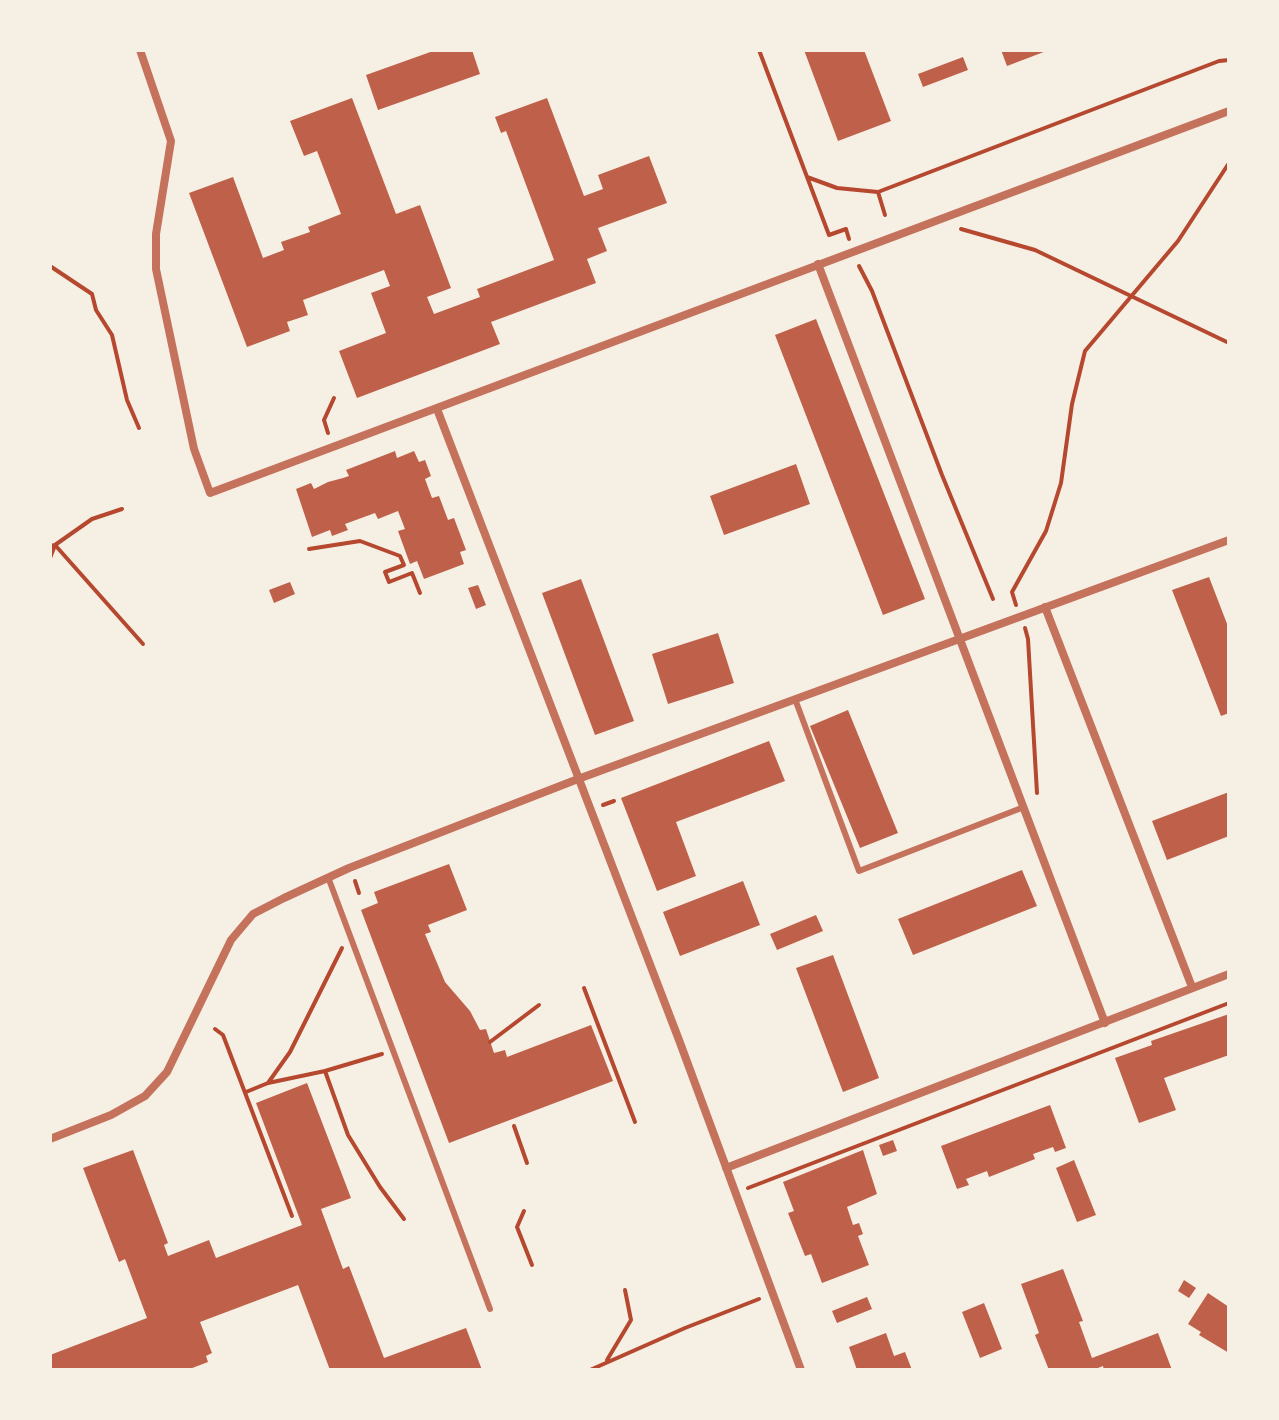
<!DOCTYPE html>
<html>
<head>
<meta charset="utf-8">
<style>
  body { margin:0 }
  #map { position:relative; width:1279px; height:1420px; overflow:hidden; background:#f6efe4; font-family:Barlow,sans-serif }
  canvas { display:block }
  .frame { position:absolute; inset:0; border:52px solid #f6efe4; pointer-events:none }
</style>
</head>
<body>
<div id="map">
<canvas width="1279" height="1420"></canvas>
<div class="frame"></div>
</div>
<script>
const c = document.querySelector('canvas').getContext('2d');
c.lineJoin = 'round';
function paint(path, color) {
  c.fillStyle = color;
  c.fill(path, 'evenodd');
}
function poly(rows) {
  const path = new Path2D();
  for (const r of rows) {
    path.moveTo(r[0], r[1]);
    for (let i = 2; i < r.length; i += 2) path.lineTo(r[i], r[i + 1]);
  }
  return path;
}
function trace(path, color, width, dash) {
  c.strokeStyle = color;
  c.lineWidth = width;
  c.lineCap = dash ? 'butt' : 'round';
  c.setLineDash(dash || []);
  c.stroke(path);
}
paint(poly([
  [436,50,472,50,480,74,378,110,366,75],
  [804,50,864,50,891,121,838,141],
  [1001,50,1049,50,1007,66],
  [963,57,968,70,923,87,918,74],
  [352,98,396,214,420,205,451,288,427,297,434,314,480,297,477,289,554,260,506,131,501,133,495,117,547,98,584,196,603,189,598,175,649,156,667,203,598,228,607,251,587,259,596,283,491,322,500,344,357,398,339,351,386,333,371,293,390,286,384,270,303,300,308,315,287,322,290,331,247,347,189,193,233,177,263,258,284,250,281,242,310,232,308,227,341,214,317,151,304,156,290,121],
  [816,319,925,599,883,615,775,335],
  [395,451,397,458,414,451,419,462,425,460,431,476,425,479,432,498,439,496,448,520,454,518,466,550,460,552,464,564,424,579,417,561,410,564,398,531,405,529,398,511,378,519,375,513,345,524,348,530,332,536,330,530,312,537,296,489,311,483,314,489,328,482,343,478,349,476,346,470],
  [796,464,810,504,724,535,710,496],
  [1209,577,1229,629,1229,713,1221,716,1172,590],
  [581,579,634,721,595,735,542,593],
  [290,582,295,594,274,603,269,590],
  [478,585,486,605,476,609,468,588],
  [718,633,734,683,668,704,652,654],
  [848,710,898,833,860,848,810,726],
  [769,741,785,781,676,822,696,876,657,891,621,798],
  [1229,792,1229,836,1167,860,1152,821],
  [449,864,467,910,428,925,431,932,425,934,445,982,470,1011,480,1030,486,1029,494,1053,505,1050,507,1057,591,1025,613,1081,449,1143,361,910,378,903,374,892],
  [1022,870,1037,906,913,955,898,919],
  [743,881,760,925,680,956,663,912],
  [816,915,823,931,777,950,770,934],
  [833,955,879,1078,843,1092,796,968],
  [1229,1014,1229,1055,1164,1078,1176,1110,1139,1123,1115,1058,1152,1045,1151,1041],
  [307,1083,351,1198,321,1209,343,1269,349,1266,384,1358,466,1328,482,1370,330,1370,298,1285,200,1322,212,1353,206,1356,208,1362,187,1370,50,1370,50,1355,147,1318,125,1259,119,1262,83,1168,133,1150,168,1243,164,1245,168,1256,209,1240,216,1258,302,1225,256,1103],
  [1050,1105,1066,1148,1055,1152,1053,1147,1033,1154,1035,1159,989,1177,987,1171,966,1179,969,1185,957,1189,941,1146],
  [893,1140,897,1151,883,1156,879,1145],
  [863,1150,877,1194,847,1207,853,1225,859,1223,863,1234,858,1236,869,1265,822,1283,811,1254,805,1256,788,1213,794,1211,783,1182],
  [1074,1160,1096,1215,1077,1222,1056,1168],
  [1063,1269,1083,1321,1079,1322,1092,1358,1158,1333,1172,1370,1104,1370,1103,1366,1093,1370,1049,1370,1035,1335,1039,1333,1021,1284],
  [1184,1280,1196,1288,1189,1298,1178,1291],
  [1208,1293,1229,1307,1229,1353,1199,1335,1201,1332,1188,1324],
  [867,1297,872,1309,837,1323,832,1311],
  [984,1303,1002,1349,980,1358,962,1312],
  [886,1333,894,1356,905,1352,912,1370,857,1370,849,1347]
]), '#bf614a');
trace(poly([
  [759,50,829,235,846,229,849,239],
  [807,177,837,188,878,192,1219,61,1229,60],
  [878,192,885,215],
  [961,229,1035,250,1229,343],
  [50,266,92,294,96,310,112,335,127,400,139,428],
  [859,266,872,291,942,475,993,599],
  [328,433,324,420,334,398],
  [50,546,55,545,143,644],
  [309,549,360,541,400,556,404,565,385,572,389,582,412,573,420,593],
  [50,558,55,545,92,519,122,509],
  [1016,605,1012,592,1046,531,1061,483,1072,404,1085,351,1178,241,1229,163],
  [1025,628,1028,639,1037,793],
  [603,805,614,801],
  [355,881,359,893],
  [584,988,635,1122],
  [215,1029,223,1035,292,1216],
  [490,1042,539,1005],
  [325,1071,348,1135,380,1187,404,1219],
  [268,1083,325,1071,382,1054],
  [246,1092,268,1083,290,1052,342,948],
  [514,1126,527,1163],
  [748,1188,1229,1003],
  [524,1211,517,1227,532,1265],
  [607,1360,631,1320,625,1290],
  [590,1370,685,1328,759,1299]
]), '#b5482f', 4);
trace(poly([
  [795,699,859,871,1024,807],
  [328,877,490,1309]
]), '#c5725c', 6);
trace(poly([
  [140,50,171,141,156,234,156,269,194,449,210,493,1229,111],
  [818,264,1105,1023],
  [437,409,679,1040,801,1370],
  [1045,607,1192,987],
  [50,1139,111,1115,145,1096,167,1072,231,940,253,914,284,898,349,868,578,779,1229,540],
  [726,1168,1229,974]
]), '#c5725c', 8);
</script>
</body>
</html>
